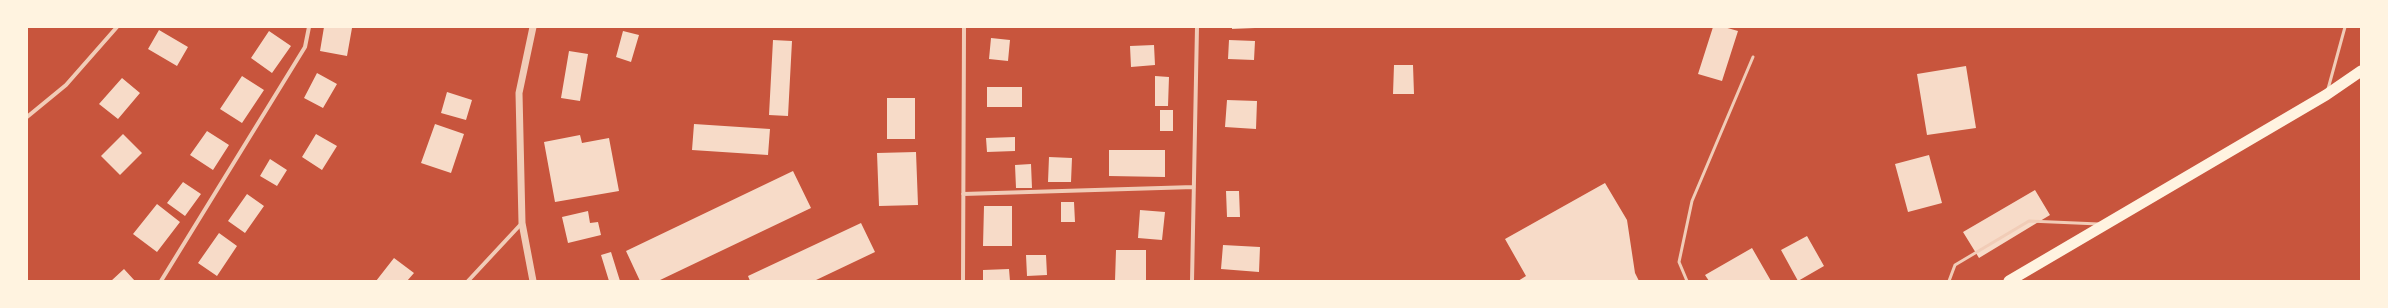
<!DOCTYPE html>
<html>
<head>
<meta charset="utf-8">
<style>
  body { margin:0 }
  #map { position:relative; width:2388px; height:308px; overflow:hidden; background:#c8553d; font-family:Manrope,sans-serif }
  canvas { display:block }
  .frame { position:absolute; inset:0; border:28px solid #fff3e0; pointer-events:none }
</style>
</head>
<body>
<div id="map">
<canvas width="2388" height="308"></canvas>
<div class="frame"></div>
</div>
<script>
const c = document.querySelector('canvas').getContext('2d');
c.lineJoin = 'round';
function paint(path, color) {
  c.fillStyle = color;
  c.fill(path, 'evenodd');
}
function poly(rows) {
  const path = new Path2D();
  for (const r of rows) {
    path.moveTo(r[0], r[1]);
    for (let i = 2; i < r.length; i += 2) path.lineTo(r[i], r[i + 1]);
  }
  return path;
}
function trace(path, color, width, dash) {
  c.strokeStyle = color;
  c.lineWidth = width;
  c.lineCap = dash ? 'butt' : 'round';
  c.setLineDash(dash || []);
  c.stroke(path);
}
paint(poly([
  [324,27,352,28,347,56,320,51],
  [1232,27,1255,27,1255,28,1232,29],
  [1713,27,1724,27,1738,31,1722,81,1698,74],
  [159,30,188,47,177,66,148,49],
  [269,31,291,46,272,73,251,58],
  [623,31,639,35,631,62,616,57],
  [991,38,1010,40,1008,61,989,59],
  [773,40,792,41,788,116,769,115],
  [1229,40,1255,41,1254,60,1228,59],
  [1154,45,1155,65,1131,67,1130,46],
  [569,51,588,54,580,101,561,98],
  [1394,65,1413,65,1414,94,1393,94],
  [1966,66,1976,128,1927,135,1917,74],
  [317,73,337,84,323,108,304,98],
  [242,76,264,90,242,123,220,109],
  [1155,76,1169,77,1168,106,1155,106],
  [122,78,140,93,118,119,99,104],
  [987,87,1022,87,1022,107,987,107],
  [447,92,472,100,466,120,441,113],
  [887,98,915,98,915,139,887,139],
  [1227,100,1257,101,1256,129,1225,127],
  [1160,110,1173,110,1173,131,1160,131],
  [435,124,464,134,451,173,421,163],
  [694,124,770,129,768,155,692,150],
  [207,131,229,145,213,170,190,155],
  [123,134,142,153,120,175,101,156],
  [316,134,337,146,322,170,302,157],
  [580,135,582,143,609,138,619,191,555,202,544,142],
  [1015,137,1015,151,987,152,986,138],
  [1109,150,1165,150,1165,177,1109,176],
  [916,152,918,205,879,206,877,153],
  [1929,155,1942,203,1908,212,1895,164],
  [1049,157,1072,158,1071,182,1048,182],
  [270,159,287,170,277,186,260,176],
  [1031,164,1032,188,1016,188,1015,165],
  [793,171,811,208,658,281,640,281,626,251],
  [183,182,201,194,185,216,167,203],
  [1605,183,1627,220,1635,273,1639,281,1518,281,1526,276,1505,239],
  [2035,190,2050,215,1979,258,1963,232],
  [1226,191,1239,191,1240,217,1227,217],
  [247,194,264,206,245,233,228,221],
  [1061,202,1074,202,1075,222,1061,222],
  [157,204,180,222,157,252,133,234],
  [984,206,1012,206,1012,246,983,246],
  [1140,210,1165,212,1162,240,1138,238],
  [588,211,590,223,598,222,601,235,568,243,562,217],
  [861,223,875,252,814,281,750,281,748,276],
  [219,233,237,246,217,276,198,263],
  [1807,236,1824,266,1798,281,1781,250],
  [1223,245,1260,247,1259,272,1221,269],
  [1752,248,1771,281,1709,281,1705,275],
  [1116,250,1146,250,1146,281,1115,281],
  [611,252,620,281,609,281,601,255],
  [1026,255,1046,255,1047,275,1027,276],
  [394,258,414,273,407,281,376,281],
  [124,269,135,281,111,281],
  [1009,269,1010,281,983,281,983,270]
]), '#f7dbc8');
trace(poly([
  [2328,89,2345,27],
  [1687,281,1679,262,1692,201,1753,57],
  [1949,281,1955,265,2029,221,2099,224]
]), '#f1ccb7', 3);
trace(poly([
  [27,117,66,85,117,27],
  [963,194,1194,187],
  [161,281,305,47,309,27],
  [468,281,522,223],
  [963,281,964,27],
  [1192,281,1197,27]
]), '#f1ccb7', 4);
trace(poly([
  [533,27,519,93,522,223,533,281]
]), '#f1ccb7', 7);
trace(poly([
  [2009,281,2326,95,2361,71]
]), '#fff3e0', 11);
</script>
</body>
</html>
